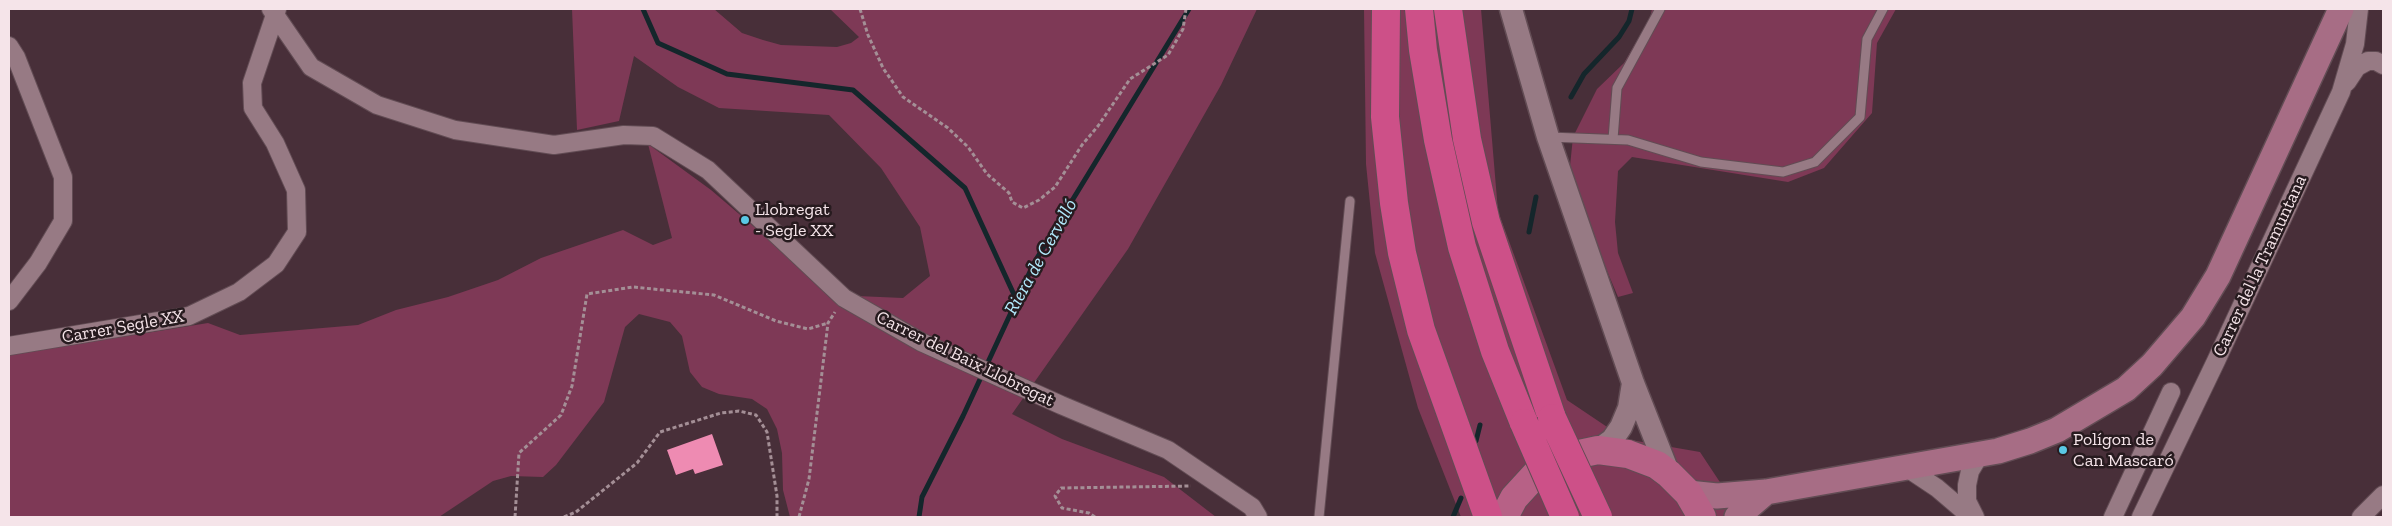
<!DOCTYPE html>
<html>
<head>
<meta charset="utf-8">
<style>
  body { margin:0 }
  #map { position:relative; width:2392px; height:526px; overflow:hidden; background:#482f39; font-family:"Zilla Slab",serif }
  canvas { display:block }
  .frame { position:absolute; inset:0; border:10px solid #f5e4e9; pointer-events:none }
</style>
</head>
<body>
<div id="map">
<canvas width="2392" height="526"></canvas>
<div class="frame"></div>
</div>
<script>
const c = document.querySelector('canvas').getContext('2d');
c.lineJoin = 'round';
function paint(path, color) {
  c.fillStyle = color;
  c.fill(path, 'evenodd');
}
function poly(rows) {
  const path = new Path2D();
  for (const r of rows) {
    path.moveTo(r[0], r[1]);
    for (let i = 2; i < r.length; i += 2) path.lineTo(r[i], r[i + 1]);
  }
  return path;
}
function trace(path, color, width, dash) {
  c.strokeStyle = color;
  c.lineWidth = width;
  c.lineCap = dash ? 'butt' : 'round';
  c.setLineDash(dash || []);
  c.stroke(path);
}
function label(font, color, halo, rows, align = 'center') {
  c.font = font + ' "Zilla Slab",serif';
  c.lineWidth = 5;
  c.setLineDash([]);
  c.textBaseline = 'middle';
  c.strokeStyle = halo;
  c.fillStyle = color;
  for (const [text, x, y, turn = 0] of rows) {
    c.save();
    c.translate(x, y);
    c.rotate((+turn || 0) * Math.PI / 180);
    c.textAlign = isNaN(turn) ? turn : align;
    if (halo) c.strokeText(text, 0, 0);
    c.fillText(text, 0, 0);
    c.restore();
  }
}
paint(poly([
  [572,9,714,9,742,33,763,40,781,45,837,47,851,43,859,37,830,9,1257,9,1221,85,1128,249,1012,414,1062,439,1164,477,1216,517,790,517,783,490,782,453,777,429,767,409,752,399,719,394,702,387,690,372,682,336,670,322,639,314,625,327,604,402,556,465,543,477,511,476,493,481,439,517,9,517,9,352,86,338,134,335,208,323,240,335,358,325,396,310,448,297,498,280,541,258,623,230,653,245,672,238,648,144,711,190,834,295,903,298,930,276,920,227,881,168,829,115,719,108,678,87,634,56,619,121,577,130],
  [1364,9,1481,9,1498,211,1567,400,1625,439,1700,452,1743,517,1461,517,1418,408,1375,253,1366,164],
  [1652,9,1896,9,1877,43,1872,113,1824,168,1788,182,1632,157,1618,171,1615,222,1618,253,1633,293,1618,297,1600,254,1570,166,1573,137,1597,89,1624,63,1650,18]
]), '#7e3956');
trace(poly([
  [643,9,658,43,727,74,853,90,965,188,1016,299],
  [1571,97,1584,74,1619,37,1629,21,1632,9],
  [1529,232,1536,197],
  [1476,441,1480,425],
  [919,517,922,497,963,416,1034,263,1189,9],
  [1453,517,1461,498]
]), '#14262b', 5);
paint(poly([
  [712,434,723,465,695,474,693,469,676,475,667,450]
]), '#ee8bb2');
const service = poly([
  [1549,137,1628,140,1701,162,1783,172,1815,162,1860,117,1867,39,1883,9],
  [1613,139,1617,88,1660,9],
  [1319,517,1350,201]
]);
const minor = poly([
  [271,9,311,67,377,105,455,130,554,145,624,135,653,136,708,170,844,298,921,342,1061,405,1168,450,1252,507,1258,517],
  [9,46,16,57,63,177,63,221,38,263,9,301],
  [2347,82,2357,67,2368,61,2376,61,2383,65],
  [9,346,189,316,239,292,276,264,297,232,296,190,275,143,253,108,252,83,277,9],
  [1907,468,1937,488,1971,517],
  [1975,517,1967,501,1967,485,1970,471,1979,456],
  [2113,517,2171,392],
  [2141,517,2216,361,2341,92,2355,44,2359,9],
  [2361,517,2383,495]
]);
const tertiary = poly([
  [1511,9,1548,137,1633,383,1669,474],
  [1598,450,1612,440,1621,427,1629,408,1633,383]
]);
const secondary = poly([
  [1688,493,1717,496,1766,492,1998,451,2030,441,2057,430,2126,389,2152,365,2193,317,2218,276,2341,9],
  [1737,517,1766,492]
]);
const primary = poly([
  [1504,517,1514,498,1536,474,1565,457,1598,450,1628,454,1657,465,1669,474,1688,493,1702,517]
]);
const motorway = poly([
  [1386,9,1385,117,1394,203,1402,253,1421,330,1488,517],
  [1419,9,1423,50,1438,140,1462,247,1495,351,1524,423],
  [1448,9,1467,139,1486,222,1552,418]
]);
trace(service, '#624c54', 11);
trace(minor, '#624c54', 20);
trace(tertiary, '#624c54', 25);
trace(secondary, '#624c54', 28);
trace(primary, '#624c54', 30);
trace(motorway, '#624c54', 30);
trace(poly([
  [860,9,868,35,883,68,903,97,948,128,968,147,987,174,1009,193,1012,202,1023,208,1039,200,1055,187,1082,145,1098,126,1130,79,1168,55,1183,29,1186,9],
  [515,517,519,453,561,415,572,386,587,294,633,287,714,295,776,321,808,329,828,323],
  [564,517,576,512,637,463,660,432,721,413,739,411,756,415,767,432,777,496,777,517],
  [799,517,809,479,828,323,835,312],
  [1095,517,1089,513,1062,508,1055,496,1061,488,1191,486]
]), '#a48f96', 3, [4, 2.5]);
trace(service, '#977a84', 9);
trace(minor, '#977a84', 18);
trace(tertiary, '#977a84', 22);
trace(secondary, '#a76d85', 25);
trace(primary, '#b76186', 28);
trace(motorway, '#cd5088', 28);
const motorwayBridge = poly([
  [1552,418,1598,517],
  [1524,423,1565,517]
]);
trace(motorwayBridge, '#624c54', 30, []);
trace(motorwayBridge, '#cd5088', 28);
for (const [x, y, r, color] of [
  [745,220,5,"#5ac8e5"],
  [2063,450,5,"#5ac8e5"]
]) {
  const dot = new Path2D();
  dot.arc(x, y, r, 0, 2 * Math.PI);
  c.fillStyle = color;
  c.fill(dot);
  trace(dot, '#271b1f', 2);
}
label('18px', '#f5e4e9', '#271b1f', [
  ["Llobregat",755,210],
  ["- Segle XX",755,231],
  ["Polígon de",2073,440],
  ["Can Mascaró",2073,461]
], 'left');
label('18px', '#f5e4e9', '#271b1f', [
  ["Carrer del la Tramuntana",2260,266,-65],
  ["Carrer Segle XX",123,327,-10],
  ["Carrer del Baix Llobregat",965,359,26]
]);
label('italic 19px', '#b2ebfd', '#271b1f', [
  ["Riera de Cervelló",1041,257,-61]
]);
</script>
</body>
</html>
